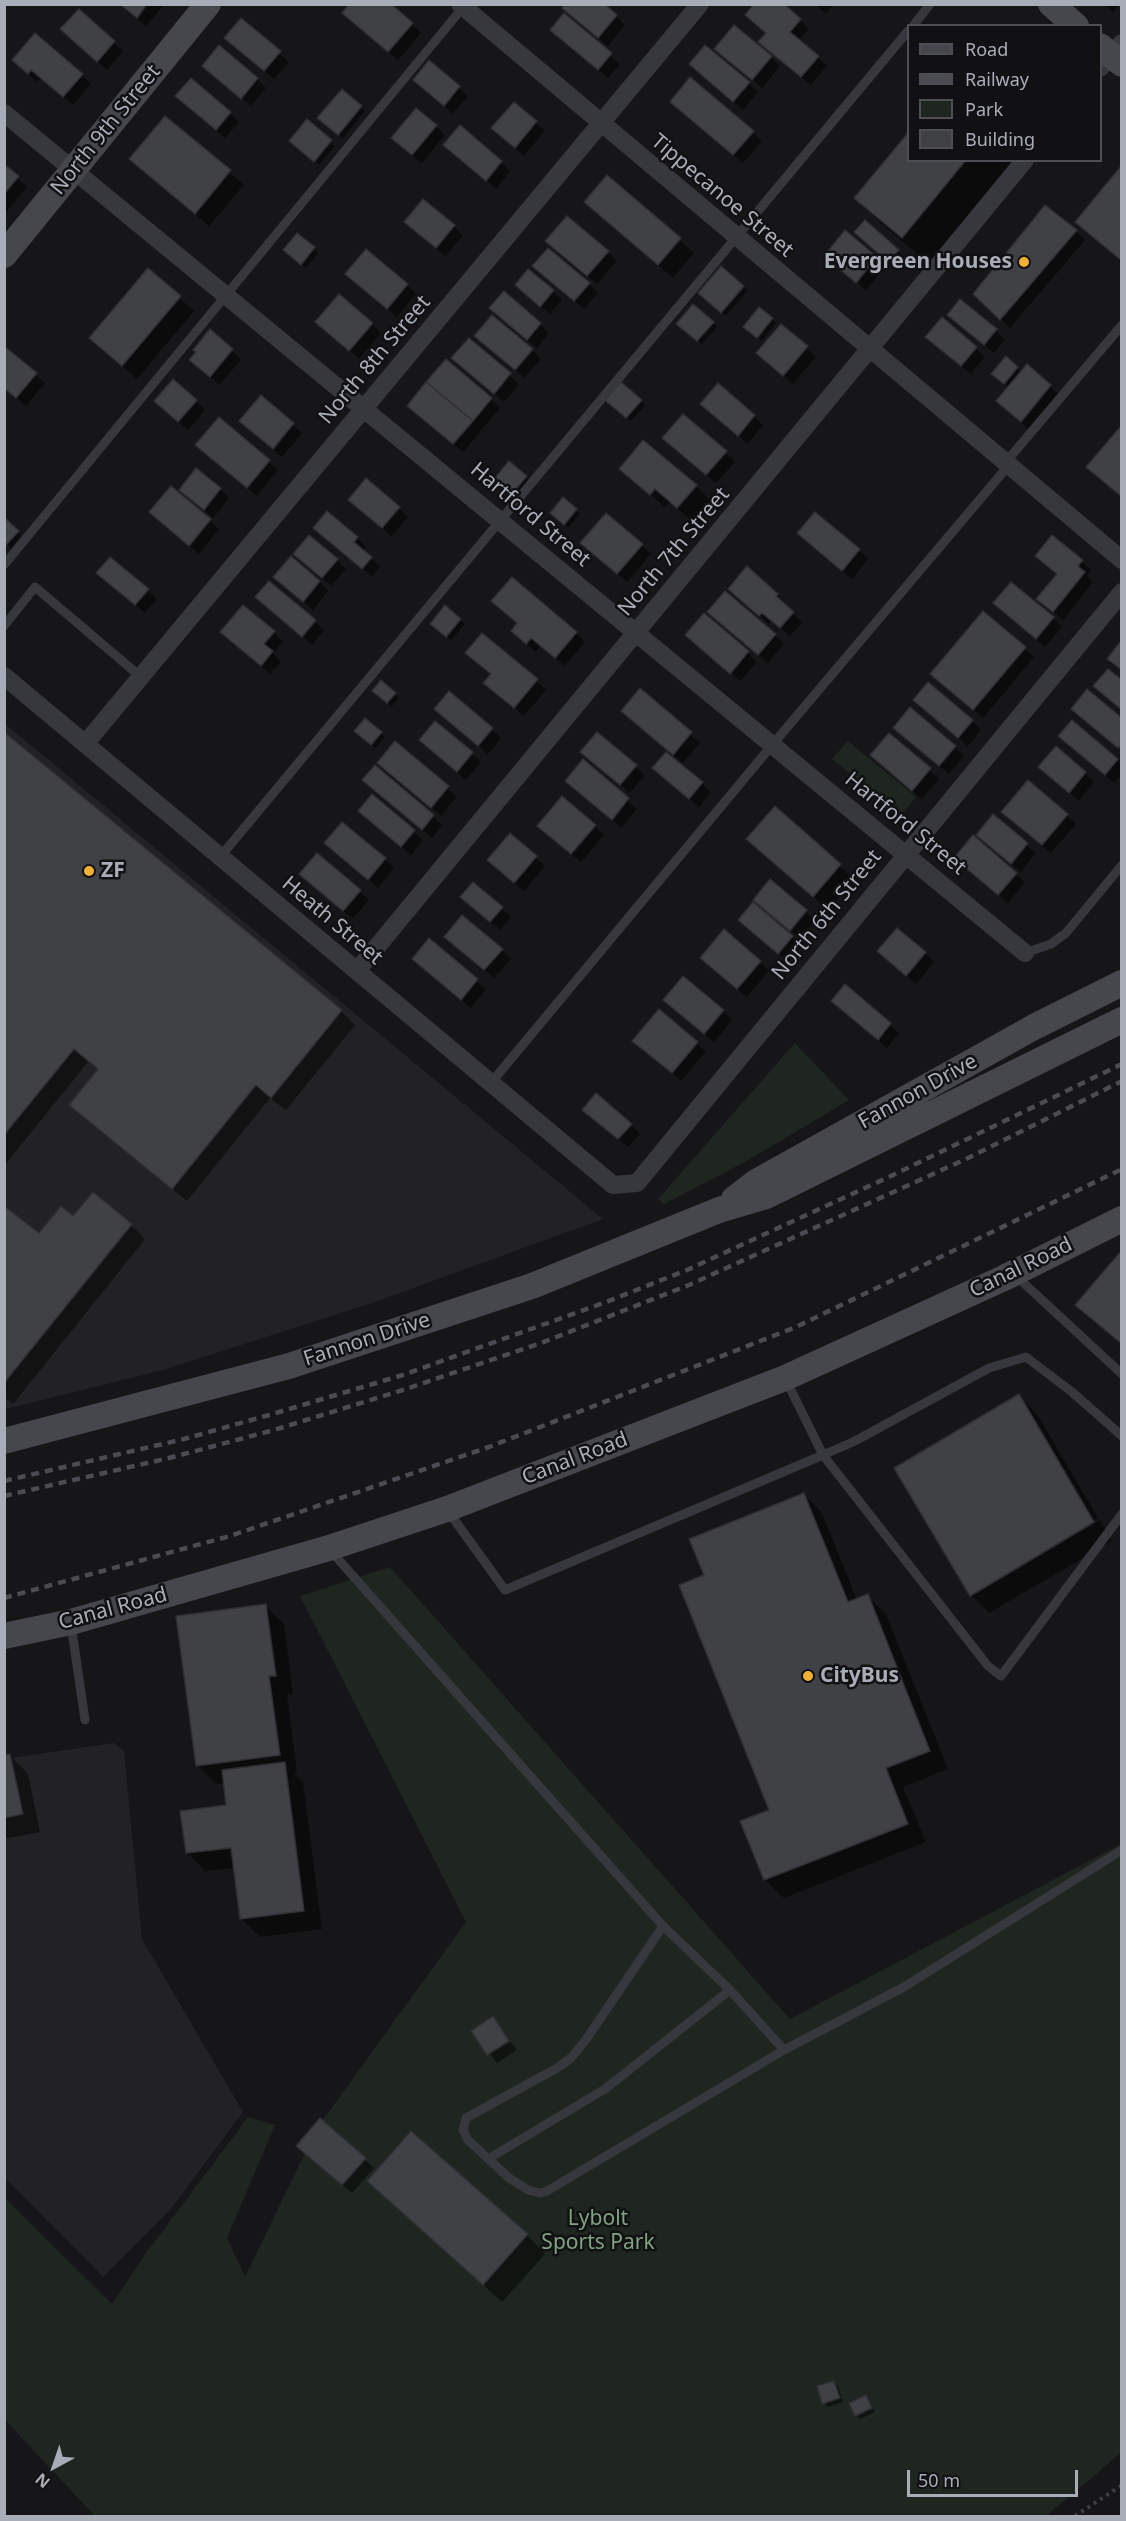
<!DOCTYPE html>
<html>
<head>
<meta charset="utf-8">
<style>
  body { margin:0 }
  #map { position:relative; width:1126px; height:2521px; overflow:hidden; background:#161618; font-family:"Noto Sans",sans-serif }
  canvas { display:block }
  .frame { position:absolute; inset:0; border:6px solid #a8adb8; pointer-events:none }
  .legend { position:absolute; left:907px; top:24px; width:195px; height:138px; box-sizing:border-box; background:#111113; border:2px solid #4d4f55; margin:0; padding:8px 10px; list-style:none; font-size:18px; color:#a8adb8 }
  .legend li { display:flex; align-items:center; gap:12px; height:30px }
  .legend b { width:30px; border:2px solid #4d4f55 }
  .north { position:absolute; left:24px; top:2437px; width:60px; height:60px; -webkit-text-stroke:4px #111113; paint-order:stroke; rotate:220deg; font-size:16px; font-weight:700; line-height:24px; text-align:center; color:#a8adb8 }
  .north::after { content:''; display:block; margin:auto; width:21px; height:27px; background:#a8adb8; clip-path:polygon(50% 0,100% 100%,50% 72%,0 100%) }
  .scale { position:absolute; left:907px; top:2470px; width:171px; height:27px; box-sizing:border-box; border:3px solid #a8adb8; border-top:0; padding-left:8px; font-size:18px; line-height:21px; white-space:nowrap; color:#a8adb8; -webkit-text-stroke:4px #111113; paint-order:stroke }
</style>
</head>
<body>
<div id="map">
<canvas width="1126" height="2521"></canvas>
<div class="frame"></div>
<ul class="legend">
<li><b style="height:8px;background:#45474d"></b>Road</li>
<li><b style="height:8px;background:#4a4c52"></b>Railway</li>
<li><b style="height:16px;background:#1e261f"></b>Park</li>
<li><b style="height:16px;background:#404145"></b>Building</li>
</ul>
<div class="north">N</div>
<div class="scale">50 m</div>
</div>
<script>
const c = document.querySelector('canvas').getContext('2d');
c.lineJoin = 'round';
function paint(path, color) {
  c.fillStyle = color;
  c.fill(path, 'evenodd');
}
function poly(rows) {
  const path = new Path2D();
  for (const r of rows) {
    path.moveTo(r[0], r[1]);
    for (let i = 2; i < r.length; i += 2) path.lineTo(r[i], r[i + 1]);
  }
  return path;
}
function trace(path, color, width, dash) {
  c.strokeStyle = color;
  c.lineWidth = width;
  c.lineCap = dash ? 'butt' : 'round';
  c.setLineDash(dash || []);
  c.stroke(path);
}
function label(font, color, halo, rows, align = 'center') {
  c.font = font + ' "Noto Sans",sans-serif';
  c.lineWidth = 5;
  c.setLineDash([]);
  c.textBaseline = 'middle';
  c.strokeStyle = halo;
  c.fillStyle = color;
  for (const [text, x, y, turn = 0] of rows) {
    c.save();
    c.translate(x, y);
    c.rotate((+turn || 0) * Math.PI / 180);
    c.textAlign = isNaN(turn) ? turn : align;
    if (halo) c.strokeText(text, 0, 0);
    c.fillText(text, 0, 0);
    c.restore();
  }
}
paint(poly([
  [4,723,603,1219,375,1302,163,1370,5,1409],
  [114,1743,124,1751,142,1939,243,2112,171,2209,103,2277,5,2178,4,1759]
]), '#222225');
paint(poly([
  [848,741,916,797,901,815,832,759],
  [795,1043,849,1100,745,1162,664,1204,658,1199],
  [390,1567,790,2019,1121,1844,1121,2453,1046,2516,95,2516,5,2420,4,2197,112,2304,144,2256,248,2117,275,2125,227,2238,245,2277,317,2128,466,1922,300,1596]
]), '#1e261f');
paint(poly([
  [120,4,160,4,162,7,146,26],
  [815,4,834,4,826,14],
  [1103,4,1120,4,1113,12],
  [79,11,123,51,107,70,72,38],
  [564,15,620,64,608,78,561,39],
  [616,16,625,25,608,46,573,17],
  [241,20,289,62,274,79,235,47],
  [800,20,809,29,799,41,827,66,811,85,770,51],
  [353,22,412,24,421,33,398,60],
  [725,57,771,57,780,66,762,88],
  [429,63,468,96,453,114,424,89],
  [23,69,82,75,91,84,73,105,41,78,37,82],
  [700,73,749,83,758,92,743,110],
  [213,75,257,79,266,88,251,106],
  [342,91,365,111,343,138,323,122],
  [177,96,230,113,239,122,225,138],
  [514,104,545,131,524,156,502,137],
  [681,111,753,132,762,141,743,163],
  [165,118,244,185,209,226,131,159],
  [307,121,335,146,319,165,295,145],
  [435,126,445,135,422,163,402,147],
  [460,127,510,171,496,189,454,154],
  [908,135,908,160,1015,160,929,264,882,224,856,198],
  [4,166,27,187,5,213,4,212],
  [1122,168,1122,263,1077,222],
  [607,177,694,253,673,278,586,202],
  [454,226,463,236,445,256,415,231],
  [1076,231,1085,240,1010,328,975,294],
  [845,232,885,267,866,290,835,264],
  [297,235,318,253,306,268,289,254],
  [865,241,898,251,907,260,898,270],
  [556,250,608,252,617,261,597,284],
  [148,270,194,311,137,379,91,338],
  [544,275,589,284,598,293,584,309],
  [356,283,407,285,416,294,397,317],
  [743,287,747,291,726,316,704,297],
  [553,291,562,300,550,314,526,294],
  [961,301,1005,339,994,353,958,323],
  [500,317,540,324,549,333,537,348],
  [772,319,776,323,762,341,749,331],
  [317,322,372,324,381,333,359,359],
  [713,323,717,327,702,344,683,328],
  [782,326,816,357,793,384,768,362],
  [210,332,241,359,220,385,200,369,197,352],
  [476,336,532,350,541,359,524,378],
  [469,340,519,384,504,402,463,367],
  [936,346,976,348,985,357,971,374],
  [4,348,45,383,26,406,4,388],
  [1006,358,1022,373,1027,367,1059,395,1030,430,1007,410,1009,388,997,378],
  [718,385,763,425,748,444,711,413],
  [261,397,302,433,282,457,250,430],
  [491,399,500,408,463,452,418,414],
  [196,401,205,410,188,430,165,410],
  [641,401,645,405,631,421,611,404],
  [684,416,735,462,716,483,674,447],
  [219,419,278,470,257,496,206,454],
  [1122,427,1122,499,1088,467],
  [509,463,530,481,517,497,500,483],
  [367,480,408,517,392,536,359,509],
  [635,482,696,486,710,500,692,521,670,502,665,507],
  [171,488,219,529,199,554,160,521],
  [220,489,229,498,213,518,181,490],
  [576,510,580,514,568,528,556,517],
  [606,515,651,554,627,582,591,552],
  [5,520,22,536,11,548,4,542],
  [315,528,357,538,366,547,363,551,380,567,372,577],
  [1053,537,1091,570,1087,576,1093,582,1063,620,1048,608,1058,575],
  [808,542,859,550,868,559,852,579],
  [295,554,337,560,346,569,331,586],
  [98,573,148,590,157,599,145,613],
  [319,582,328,591,313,610,284,586],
  [269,583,324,630,312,645,266,606],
  [777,595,786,604,785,606,802,622,790,636,772,620,769,624,739,598],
  [445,607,465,624,451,640,436,628],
  [1004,612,1053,618,1062,627,1045,647],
  [984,613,1034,657,983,718,942,683],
  [718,621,775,635,784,644,768,663],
  [519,624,576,633,585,642,565,666,541,646,536,652,522,640],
  [274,633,283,642,273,653,281,662,270,674,231,641],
  [482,635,546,690,524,716,485,683,492,675,477,662],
  [696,644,748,653,757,662,740,681],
  [640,691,700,743,683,763,623,711],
  [449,693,501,738,488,754,445,718],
  [395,694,399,698,392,706,378,695],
  [924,709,972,721,981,730,968,746],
  [365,720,385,737,376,748,360,735],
  [1072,722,1122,764,1122,775,1114,783,1069,745],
  [436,723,481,762,466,780,430,749],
  [4,734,341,1011,355,1025,286,1110,270,1098,187,1201,85,1119,71,1105,99,1071,88,1062,4,1166],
  [597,734,645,775,630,793,591,761],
  [889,735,939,779,922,799,881,764],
  [904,737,955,747,964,756,949,774],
  [395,743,457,797,441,816,388,772],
  [583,761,637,809,621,828,576,789],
  [654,768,702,783,711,792,699,807],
  [1085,773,1094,782,1079,801,1049,776],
  [373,789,433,816,442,825,432,838],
  [373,796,423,840,411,855,360,811],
  [775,808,854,879,828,910,748,839],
  [1067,815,1076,824,1051,853,1012,820],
  [994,816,1036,853,1021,872,987,844],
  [595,826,604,835,581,862,548,835],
  [510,835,545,866,524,891,498,869],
  [335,852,385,859,394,868,378,888],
  [317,855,369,900,353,919,310,883],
  [965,867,1016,874,1025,883,1008,903],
  [770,881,815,920,800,939,764,908],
  [471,906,501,908,511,917,500,930],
  [749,929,792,937,801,946,788,962],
  [429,940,486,989,471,1008,423,968],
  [455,945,502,950,511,959,494,978],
  [925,953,934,962,916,984,888,960],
  [760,962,769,971,747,997,711,967],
  [845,986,899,1033,887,1048,842,1010],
  [674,1009,723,1011,732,1020,714,1042],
  [697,1043,706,1052,681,1081,643,1050],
  [593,1119,631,1125,640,1134,628,1147],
  [4,1208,39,1235,74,1218,131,1225,145,1239,13,1404,4,1397],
  [1122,1252,1122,1345,1078,1305],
  [1019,1396,1037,1414,1098,1518,974,1591,974,1595,1100,1520,1112,1541,989,1613,971,1595],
  [804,1495,822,1513,857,1600,867,1596,886,1614,948,1769,903,1787,926,1842,784,1898,765,1880,742,1822,771,1811,706,1576],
  [265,1606,284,1624,293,1694,287,1694,297,1773,294,1774,303,1782,322,1929,260,1937,241,1918,235,1868,206,1871,187,1853,228,1806,225,1783,216,1784,197,1765],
  [10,1755,28,1774,40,1832,4,1839,4,1756],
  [493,2018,517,2050,497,2063,473,2031],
  [320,2120,374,2168,352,2193,307,2155],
  [369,2181,527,2235,545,2254,502,2302],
  [834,2382,838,2386,843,2402,828,2407,824,2403],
  [866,2397,875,2412,860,2419,856,2415]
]), '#0007');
const building = poly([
  [120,4,147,4,137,18,120,4],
  [349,4,391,4,413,23,388,52,342,13,349,4],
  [565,4,605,4,617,15,598,38,562,8,565,4],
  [754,4,784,4,801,19,790,32,819,56,801,77,758,42,766,33,745,15,754,4],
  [79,9,115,41,97,62,60,29,79,9],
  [564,13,612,53,598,70,550,30,564,13],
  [241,18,281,51,264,71,224,38,241,18],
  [734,25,772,56,752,80,714,49,734,25],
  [35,33,83,74,63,97,31,70,28,74,12,60,35,33],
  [219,45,258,78,241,99,202,66,219,45],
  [705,45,750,82,733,102,689,64,705,45],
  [429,60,460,86,444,106,413,80,429,60],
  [690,77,754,131,733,155,670,102,690,77],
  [191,78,231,112,216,130,175,96,191,78],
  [342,89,362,106,338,135,317,118,342,89],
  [514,102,537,121,515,148,491,128,514,102],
  [416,108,437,125,412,155,391,138,416,108],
  [165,116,231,170,195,214,129,159,165,116],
  [307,119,332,140,314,162,289,141,307,119],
  [460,125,502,161,486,181,443,145,460,125],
  [908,133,908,160,966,160,902,238,854,198,908,133],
  [4,164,19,176,4,194,4,164],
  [1122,165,1122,261,1075,222,1122,165],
  [607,175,681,238,658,265,584,202,607,175],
  [423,199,455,225,436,248,404,222,423,199],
  [1045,205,1077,230,1000,320,973,294,1045,205],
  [567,216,609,251,587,276,545,241,567,216],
  [865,220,899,250,888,262,854,232,865,220],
  [845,230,877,257,856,283,824,256,845,230],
  [297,233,315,247,301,265,283,250,297,233],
  [548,248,590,283,574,301,532,266,548,248],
  [366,249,408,284,387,309,345,274,366,249],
  [721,266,744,286,721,313,698,293,721,266],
  [148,268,181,296,122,366,89,338,148,268],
  [528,269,554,290,540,307,515,285,528,269],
  [504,291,541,323,527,340,489,308,504,291],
  [339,294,373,323,349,351,315,322,339,294],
  [960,299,997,329,984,345,947,315,960,299],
  [693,304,714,322,697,341,676,324,693,304],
  [759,307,773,318,757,338,743,327,759,307],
  [492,315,533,349,515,370,474,336,492,315],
  [942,317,977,347,961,366,925,337,942,317],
  [781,324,808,346,783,376,756,353,781,324],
  [210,329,233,349,210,377,189,360,196,352,193,350,210,329],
  [469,338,511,373,494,394,451,358,469,338],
  [4,346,37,373,16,398,4,388,4,346],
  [1006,356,1018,367,1004,384,991,374,1006,356],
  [446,359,492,398,473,421,426,382,446,359],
  [1027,364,1051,385,1021,422,996,401,1027,364],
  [173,379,197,400,178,422,154,401,173,379],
  [426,382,473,421,453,444,407,406,426,382],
  [621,382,642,400,626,418,605,400,621,382],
  [718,383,755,415,738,436,700,404,718,383],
  [261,395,294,423,273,449,239,421,261,395],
  [683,414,727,451,706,475,662,438,683,414],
  [219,417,270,460,247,488,195,445,219,417],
  [1122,425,1122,497,1086,467,1122,425],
  [643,440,697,485,677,508,655,489,650,495,619,469,643,440],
  [509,461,527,476,512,494,494,479,509,461],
  [196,468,221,488,204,510,179,490,196,468],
  [366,478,400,507,382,528,348,500,366,478],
  [171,486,211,519,189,546,149,512,171,486],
  [563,497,577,509,564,525,550,513,563,497],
  [327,511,358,537,354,542,372,557,362,569,313,528,327,511],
  [815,512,860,549,842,571,797,533,815,512],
  [606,513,643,544,617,574,580,543,606,513],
  [5,518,19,531,6,545,4,543,5,518],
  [309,535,338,559,322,578,293,554,309,535],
  [1052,535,1083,560,1078,566,1085,572,1053,612,1036,599,1057,574,1035,556,1052,535],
  [291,556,320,581,303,602,273,577,291,556],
  [110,557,149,589,135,605,96,573,110,557],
  [747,566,778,594,776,596,794,612,780,628,762,613,759,616,728,589,747,566],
  [512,577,577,632,555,658,531,638,526,644,511,631,517,623,491,601,512,577],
  [269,581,316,620,302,637,255,597,269,581],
  [1011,582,1054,617,1036,639,993,603,1011,582],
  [725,591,776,634,758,655,707,612,725,591],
  [243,605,275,631,264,644,273,651,261,666,220,632,243,605],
  [445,605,461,619,446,637,430,624,445,605],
  [983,611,1026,647,973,710,930,674,983,611],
  [704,613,749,651,730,674,685,635,704,613],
  [482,633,538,679,514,708,483,683,491,674,465,653,482,633],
  [1120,642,1122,643,1122,670,1107,659,1120,642],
  [1108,669,1122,680,1122,710,1093,686,1108,669],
  [381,680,396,693,387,703,372,691,381,680],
  [928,682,973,720,958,738,913,700,928,682],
  [640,688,692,732,673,755,621,711,640,688],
  [1087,689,1122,718,1122,744,1118,748,1071,709,1087,689],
  [449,691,493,728,478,746,434,709,449,691],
  [910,707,956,746,939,766,893,728,910,707],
  [365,718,382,732,371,745,354,731,365,718],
  [1072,720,1118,759,1105,775,1058,736,1072,720],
  [435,721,473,752,457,772,419,740,435,721],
  [4,732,342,1010,271,1098,256,1085,172,1189,69,1105,98,1069,74,1049,4,1135,4,732],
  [597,732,637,765,620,785,580,752,597,732],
  [889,733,931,768,912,791,870,755,889,733],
  [395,741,449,786,431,808,377,763,395,741],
  [1056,746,1086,772,1069,793,1038,767,1056,746],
  [666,752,703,782,689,799,652,768,666,752],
  [583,759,629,798,612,820,565,781,583,759],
  [375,765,434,815,422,830,362,780,375,765],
  [1028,780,1068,814,1042,845,1001,812,1028,780],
  [372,794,415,830,401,847,358,811,372,794],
  [562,796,596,825,571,854,537,826,562,796],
  [775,806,841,864,813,897,746,839,775,806],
  [993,814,1028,843,1011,864,976,835,993,814],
  [342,822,386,858,368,880,324,843,342,822],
  [510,833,537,856,514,883,487,860,510,833],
  [973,835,1017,873,998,895,954,858,973,835],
  [317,853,361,890,343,911,299,874,317,853],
  [770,879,807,910,790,931,753,900,770,879],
  [473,882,503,907,490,922,460,897,473,882],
  [753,902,793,936,778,954,738,920,753,902],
  [462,915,503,949,484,970,444,937,462,915],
  [897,928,926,952,906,976,877,951,897,928],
  [724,929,761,961,737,989,700,958,724,929],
  [429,938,478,979,461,1000,412,959,429,938],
  [683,976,724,1010,704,1034,663,1000,683,976],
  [845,984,891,1023,878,1040,831,1001,845,984],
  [659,1009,698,1042,672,1073,632,1041,659,1009],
  [596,1093,632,1124,618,1139,582,1110,596,1093],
  [93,1192,132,1224,4,1383,4,1206,39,1233,61,1206,73,1216,93,1192],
  [1122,1250,1122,1344,1075,1305,1122,1250],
  [1019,1394,1094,1522,970,1596,894,1468,1019,1394],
  [804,1493,848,1602,868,1594,930,1751,886,1768,908,1824,764,1880,740,1821,769,1810,679,1585,704,1575,689,1539,804,1493],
  [266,1604,276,1676,269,1676,280,1755,196,1766,176,1616,266,1604],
  [10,1754,23,1814,4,1818,4,1755,10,1754],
  [285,1762,304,1911,240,1919,231,1848,186,1853,180,1811,226,1805,222,1770,285,1762],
  [493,2016,509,2041,487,2055,471,2031,493,2016],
  [320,2118,366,2158,342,2185,296,2146,320,2118],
  [411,2131,528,2234,483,2285,367,2181,411,2131],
  [834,2381,840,2398,822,2404,817,2386,834,2381],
  [866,2395,872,2408,855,2416,849,2403,866,2395]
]);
paint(building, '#404145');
trace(building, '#303034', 1.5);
trace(poly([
  [1075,2516,1122,2485]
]), '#3d3f44', 4, [3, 4.5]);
trace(poly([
  [913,26,930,4],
  [1006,462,1122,325],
  [4,565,464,6],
  [4,626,35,587,141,677],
  [220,857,908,31],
  [1025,953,1051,944,1066,933,1122,865],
  [490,1084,773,744,1009,465],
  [1015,1275,1122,1374],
  [1122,1436,1072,1392,1026,1357,989,1368,855,1441,823,1455,988,1666,1001,1676,1122,1514],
  [448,1511,505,1590,823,1455,786,1380],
  [330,1550,663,1926,730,1990,784,2050],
  [71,1624,85,1720],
  [663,1926,585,2041,571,2058,557,2068,466,2118,463,2130,468,2140,509,2178,528,2190,540,2193,547,2191,784,2050,904,1987,1122,1850],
  [488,2159,605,2089,730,1990]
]), '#37383d', 9);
trace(poly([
  [460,4,1122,560],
  [1100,68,1122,43],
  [4,113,1025,953],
  [4,676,613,1185,637,1183,1122,592],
  [85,744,700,4],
  [357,971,1025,160]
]), '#37383d', 18);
trace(poly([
  [1051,4,1076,26],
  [1100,46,1122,64],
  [4,255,208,4],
  [734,1199,756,1182,1034,1027,1122,983],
  [4,1441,289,1366,532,1286,719,1210,766,1196,1122,1020],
  [4,1636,71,1622,329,1548,447,1509,785,1378,1004,1278,1122,1219]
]), '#45474d', 26);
trace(poly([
  [4,1481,184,1439,269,1415,403,1375,606,1302,687,1270,891,1176,1122,1064],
  [4,1496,169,1458,274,1430,406,1389,541,1343,689,1285,966,1159,1122,1081],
  [4,1598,230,1536,489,1447,796,1327,1122,1169]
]), '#4a4c52', 4.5, [8, 6]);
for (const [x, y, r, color] of [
  [1024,262,6,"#f2b134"],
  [89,871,6,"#f2b134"],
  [808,1676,6,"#f2b134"]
]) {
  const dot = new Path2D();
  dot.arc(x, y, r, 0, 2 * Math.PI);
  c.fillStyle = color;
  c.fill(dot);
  trace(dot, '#111113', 2);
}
label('21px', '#a8adb8', '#111113', [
  ["North 9th Street",106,130,-51],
  ["Tippecanoe Street",722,196,40],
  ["North 8th Street",375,360,-50],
  ["Hartford Street",530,515,40],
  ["North 7th Street",674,552,-50],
  ["Hartford Street",905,824,39],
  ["North 6th Street",827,915,-51],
  ["Heath Street",332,921,40],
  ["Fannon Drive",918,1092,-29],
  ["Canal Road",1021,1268,-26],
  ["Fannon Drive",367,1340,-18],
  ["Canal Road",575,1459,-21],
  ["Canal Road",113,1609,-15]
]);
label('bold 21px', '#a8adb8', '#111113', [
  ["Evergreen Houses",1012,262,"right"],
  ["ZF",101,871],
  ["CityBus",820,1676]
], 'left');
label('21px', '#7fa381', '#111113', [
  ["Lybolt",598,2219],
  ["Sports Park",598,2243]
]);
</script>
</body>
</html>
